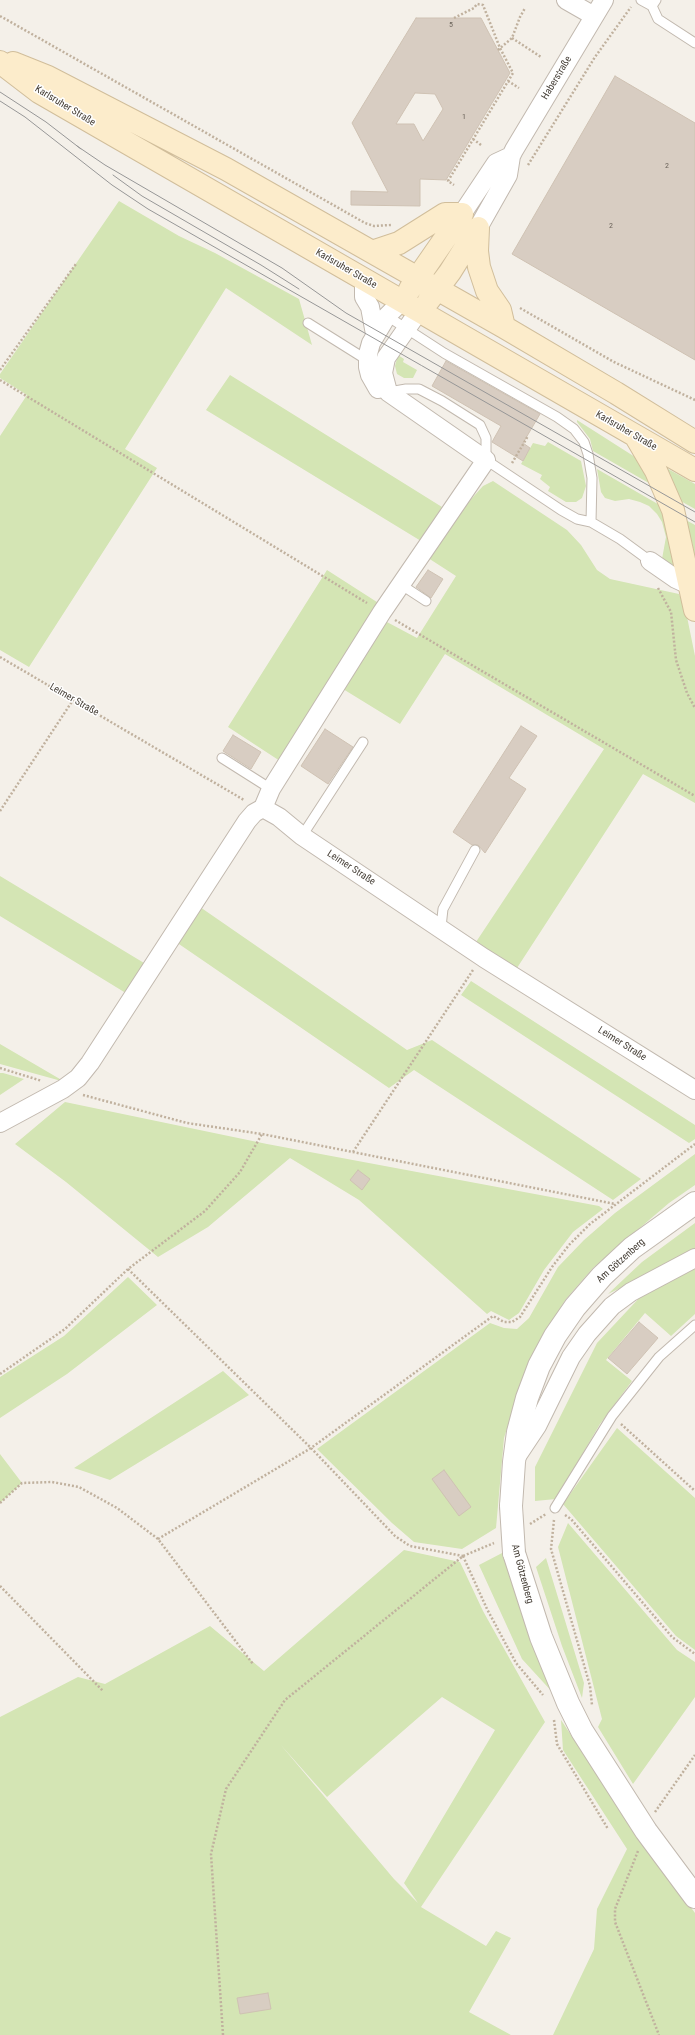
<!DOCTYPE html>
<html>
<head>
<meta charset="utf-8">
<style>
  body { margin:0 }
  canvas { display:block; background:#f4f0e9 }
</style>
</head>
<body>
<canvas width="695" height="2035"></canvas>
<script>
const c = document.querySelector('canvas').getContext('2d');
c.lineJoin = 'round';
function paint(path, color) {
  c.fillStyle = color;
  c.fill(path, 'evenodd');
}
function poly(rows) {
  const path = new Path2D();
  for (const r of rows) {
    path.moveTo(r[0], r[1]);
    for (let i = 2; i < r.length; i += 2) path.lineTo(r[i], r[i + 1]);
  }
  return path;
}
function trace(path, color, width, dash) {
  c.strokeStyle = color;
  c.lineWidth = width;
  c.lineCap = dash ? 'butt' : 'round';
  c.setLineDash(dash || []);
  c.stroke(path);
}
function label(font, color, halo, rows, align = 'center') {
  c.font = font + ' "Roboto Condensed",sans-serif';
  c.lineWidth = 3;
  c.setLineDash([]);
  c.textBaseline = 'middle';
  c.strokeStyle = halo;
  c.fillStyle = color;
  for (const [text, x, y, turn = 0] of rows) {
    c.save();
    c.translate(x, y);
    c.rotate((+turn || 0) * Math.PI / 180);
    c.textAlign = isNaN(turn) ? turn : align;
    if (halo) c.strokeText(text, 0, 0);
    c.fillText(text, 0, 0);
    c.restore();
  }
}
paint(poly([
  [119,201,179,236,215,253,299,299,312,345,226,288,125,449,157,468,29,667,0,650,0,436,27,395,0,378,0,374],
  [398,355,404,359,403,362,417,370,413,378,404,378,397,374,395,366],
  [230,375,442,507,421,541,206,410],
  [577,420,635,457,643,466,654,486,593,451,590,439,577,422],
  [548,442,581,461,586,486,582,498,576,502,566,502,548,491,550,487,540,479,542,475,521,464,533,443,545,446],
  [661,465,695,484,695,509,677,499],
  [597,469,663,507,675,568,662,559,666,537,662,522,657,514,649,506,640,502,629,499,615,501,605,498,601,492],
  [493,481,567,530,581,545,597,570,610,579,679,594,685,607,695,656,695,803,643,774,517,968,476,942,604,749,445,654,400,724,343,689,385,621,417,638,456,576,425,556,473,497,483,486],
  [684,519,695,525,695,560,692,542],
  [327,570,380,604,280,761,228,727],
  [0,876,149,966,129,995,0,916],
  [200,907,407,1050,432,1040,641,1179,613,1200,414,1070,389,1088,176,942],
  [471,981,695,1125,695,1139,689,1143,461,995],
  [0,1044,65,1082,0,1064],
  [0,1073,3,1073,24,1079,0,1095],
  [65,1102,267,1144,599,1206,603,1209,573,1232,544,1270,519,1313,509,1320,491,1311,487,1314,359,1200,290,1158,208,1227,158,1257,66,1182,15,1144],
  [695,1154,695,1185,669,1203,593,1268,566,1299,542,1337,525,1371,504,1438,496,1528,462,1549,414,1542,392,1523,317,1449,490,1323,504,1328,517,1329,529,1318,558,1267,584,1240,615,1213],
  [695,1223,695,1252,608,1294,642,1262],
  [695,1267,695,1314,671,1336,645,1313,606,1360,632,1381,600,1424,556,1499,535,1501,535,1467,597,1343,642,1295],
  [128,1277,157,1305,67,1374,0,1418,0,1377,64,1336],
  [223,1371,249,1395,110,1480,74,1468],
  [617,1428,695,1498,695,1650,676,1636,563,1504],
  [0,1454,22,1483,0,1503],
  [568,1523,677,1650,695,1662,695,1697,633,1784,598,1727,602,1719,558,1547],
  [404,1550,460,1562,483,1611,545,1722,421,1907,486,1946,496,1931,511,1938,469,2012,511,2035,0,2035,0,1717,78,1677,105,1684,210,1626,264,1671],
  [442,1697,495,1730,404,1883,418,1903,394,1879,280,1744,327,1797],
  [504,1552,554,1694,522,1659,479,1565],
  [546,1558,584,1683,582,1698,562,1646,536,1567],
  [561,1720,647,1849,695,1913,695,2035,553,2035,594,1949,597,1909,627,1849,563,1750]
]), '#d4e5b4');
const building = poly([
  [416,18,481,18,510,73,446,180,420,179,420,206,351,205,351,191,388,192,352,123,416,18],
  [415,93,435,94,443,109,423,141,414,124,396,124,415,93],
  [615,76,695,123,695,360,512,254,615,76],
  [446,361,540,414,523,443,530,448,523,461,492,442,501,426,432,386,446,361],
  [428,570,443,579,431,598,416,587,428,570],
  [521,726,537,736,509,778,526,789,485,853,478,845,472,845,453,832,521,726],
  [325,729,353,747,328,784,301,766,325,729],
  [233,735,261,752,251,769,223,751,233,735],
  [358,1170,370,1179,362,1190,350,1180,358,1170],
  [639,1322,658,1338,627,1374,608,1358,639,1322],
  [444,1470,471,1507,459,1516,432,1479,444,1470],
  [268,1993,271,2009,240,2014,237,1998,268,1993]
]);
paint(building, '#d8cdc2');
trace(building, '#cfc2b3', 1);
const service = poly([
  [641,0,652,6],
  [656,0,652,6,658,19,695,43],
  [387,316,444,353,557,417,574,429,584,442,588,454,592,478,591,522],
  [308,323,367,360],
  [389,392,406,389,419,389,442,401,480,425,486,438,486,460,561,510,577,519,591,522,620,539,650,561],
  [400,584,426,601],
  [222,758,271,789],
  [302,836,363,742],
  [441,927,443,909,475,850],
  [555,1508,612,1416,659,1357,695,1325]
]);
const minor = poly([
  [566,0,594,16],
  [462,214,496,163,511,156],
  [478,228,508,175,511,156,514,150,604,0],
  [364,279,364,297,370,307,375,334],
  [378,389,370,375,368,367,368,354,371,343,387,316,402,301],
  [650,561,676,579,689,585],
  [263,808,279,817,302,836,484,958,695,1090],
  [0,1123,63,1089,78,1078,90,1063,247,821,254,813,263,808,271,789,382,612,486,460,388,392,383,373,386,358,419,311],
  [515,1459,537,1426,571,1357,587,1334,612,1306,631,1292,695,1258]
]);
const tertiary = poly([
  [511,1506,514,1462,518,1432,527,1398,539,1366,555,1336,575,1307,602,1276,632,1248,695,1203],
  [514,1553,541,1637,568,1703,582,1731,646,1831,695,1897]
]);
const secondary = poly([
  [0,62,39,92,695,470],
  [13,63,48,77,226,169,504,327,616,393,695,442],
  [478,228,477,251,479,267,487,291,500,310,504,327],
  [372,252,399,243,445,214,462,214],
  [410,289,462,214],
  [429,300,450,272,477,229],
  [636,437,656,471,673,510,695,610]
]);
trace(service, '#c2b9af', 11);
trace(minor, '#c2b9af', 20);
trace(tertiary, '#c2b9af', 24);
trace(secondary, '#d1be9b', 24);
trace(poly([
  [0,16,365,223,374,226,391,225],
  [454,18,474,8,477,4,483,5,500,48,513,73,448,181,454,185],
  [512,38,541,57],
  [498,50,512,38,520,17,525,8],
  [508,81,519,88],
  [473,139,481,145],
  [528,165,595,57,631,7],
  [520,308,614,362,695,400],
  [0,370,76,264],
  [0,380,367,603],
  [512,463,528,436],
  [658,588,671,612,676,660,687,693,695,708],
  [395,620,695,796],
  [0,657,244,800],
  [0,811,73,700],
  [0,1068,42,1081],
  [83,1095,187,1123,262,1134,615,1204],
  [353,1152,473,970],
  [128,1269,311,1448,395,1536,410,1546,463,1556],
  [0,1374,65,1329,128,1269,205,1211,240,1172,262,1134],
  [621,1424,695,1491],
  [0,1503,22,1483,52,1482,79,1487,117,1508,158,1539,253,1664],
  [565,1515,571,1519,672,1637,695,1654],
  [554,1520,551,1549,590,1686,592,1705],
  [530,1524,546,1514],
  [158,1539,311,1448,493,1316,504,1322,512,1322,520,1317,552,1267,569,1245,590,1224,695,1144],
  [463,1556,487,1609,516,1663,543,1695],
  [0,1586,103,1691],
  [554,1720,557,1744,608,1829],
  [655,1812,695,1755],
  [638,1851,615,1909,615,1922,659,2035],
  [223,2035,211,1854,226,1789,285,1700,463,1556,494,1543]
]), '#c0b19e', 2.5, [2, 2]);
trace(service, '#fff', 9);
trace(minor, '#fff', 18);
trace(tertiary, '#fff', 22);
trace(secondary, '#fceccb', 22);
trace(poly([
  [0,92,46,122,81,149],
  [0,101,25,117,112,185,148,209,695,522],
  [77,146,105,165,282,268,346,313,695,512],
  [113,175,142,196,261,265,299,289]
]), '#979797', 1);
const tertiaryBridge = poly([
  [511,1506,514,1553]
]);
trace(tertiaryBridge, '#c2b9af', 24, []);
trace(tertiaryBridge, '#fff', 22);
label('8px', '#6b635a', null, [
  ["5",451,25],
  ["1",464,117],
  ["2",667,166],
  ["2",611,226]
]);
label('10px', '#474038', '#fff', [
  ["Haberstraße",557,78,-59],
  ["Karlsruher Straße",65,106,31],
  ["Karlsruher Straße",346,269,30],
  ["Karlsruher Straße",626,431,30],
  ["Leimer Straße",74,700,30],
  ["Leimer Straße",351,868,33],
  ["Leimer Straße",622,1044,32],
  ["Am Götzenberg",621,1261,-42],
  ["Am Götzenberg",522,1574,75]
]);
</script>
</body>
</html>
